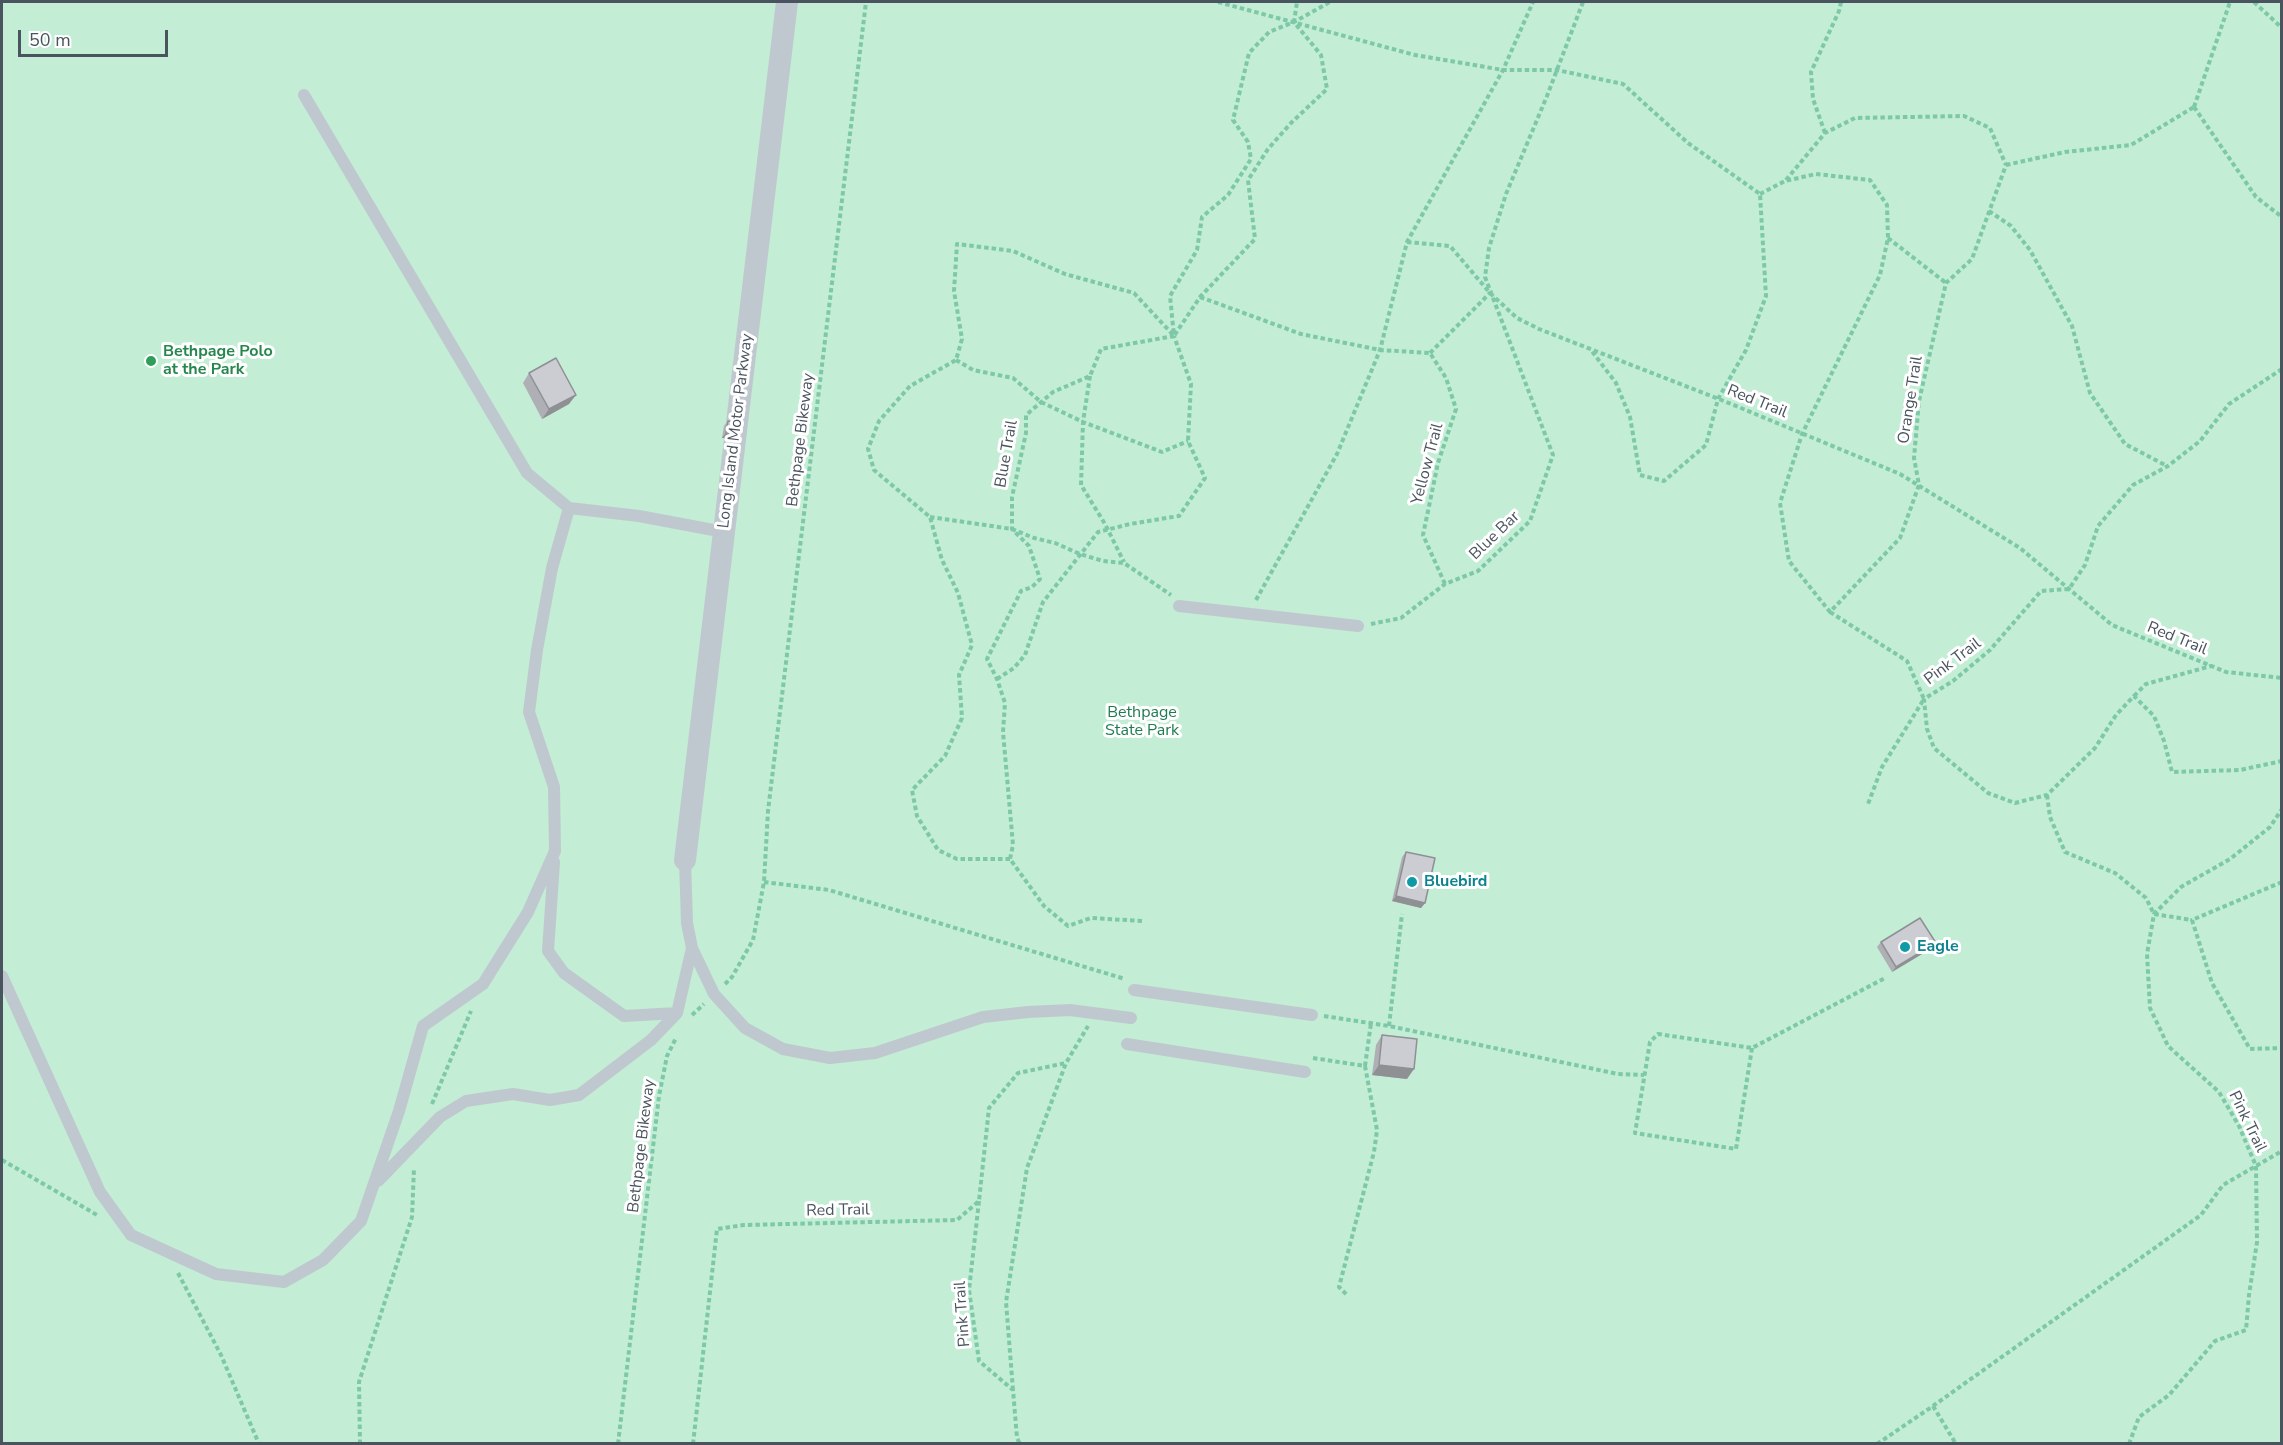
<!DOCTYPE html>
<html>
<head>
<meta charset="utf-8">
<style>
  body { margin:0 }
  #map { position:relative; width:2283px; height:1445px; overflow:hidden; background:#f3f1f1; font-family:"Nunito Sans",sans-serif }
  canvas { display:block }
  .frame { position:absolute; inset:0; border:3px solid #4a545e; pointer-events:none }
  .scale { position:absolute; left:18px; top:30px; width:150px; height:27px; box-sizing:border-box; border:3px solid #4a545e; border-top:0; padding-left:8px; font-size:18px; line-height:21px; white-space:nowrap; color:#4a545e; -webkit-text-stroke:4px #fff; paint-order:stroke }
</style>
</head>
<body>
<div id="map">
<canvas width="2283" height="1445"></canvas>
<div class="frame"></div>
<div class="scale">50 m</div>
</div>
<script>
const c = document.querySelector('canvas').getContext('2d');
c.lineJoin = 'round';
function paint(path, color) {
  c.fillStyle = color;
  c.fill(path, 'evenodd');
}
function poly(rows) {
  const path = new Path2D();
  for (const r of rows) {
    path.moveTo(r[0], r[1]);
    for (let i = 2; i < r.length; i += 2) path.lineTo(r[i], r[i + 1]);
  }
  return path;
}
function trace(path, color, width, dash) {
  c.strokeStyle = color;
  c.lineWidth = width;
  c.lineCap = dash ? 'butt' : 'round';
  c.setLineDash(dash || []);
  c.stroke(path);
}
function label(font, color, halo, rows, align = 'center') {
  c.font = font + ' "Nunito Sans",sans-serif';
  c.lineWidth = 6;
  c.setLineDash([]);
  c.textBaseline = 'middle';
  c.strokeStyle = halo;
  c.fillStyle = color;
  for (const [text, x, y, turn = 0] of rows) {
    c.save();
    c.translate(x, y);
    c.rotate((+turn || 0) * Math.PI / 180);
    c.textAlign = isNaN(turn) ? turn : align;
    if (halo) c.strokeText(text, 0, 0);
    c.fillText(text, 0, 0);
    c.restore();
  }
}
paint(poly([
  [2,2,2281,2,2281,1443,2,1444]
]), '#c3edd5');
trace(poly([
  [1218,2,1415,55,1503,70,1557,70,1623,84,1688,143,1760,194,1766,296,1746,350,1718,399,1706,445,1664,481,1640,475,1630,417,1616,383,1591,350],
  [2254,2,2282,28],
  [2194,107,2256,197,2282,217],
  [2194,107,2230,2],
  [1825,133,1813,99,1811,72,1839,11,1841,2],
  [2006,165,2065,152,2131,145,2194,107],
  [1786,180,1825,133,1855,118,1964,116,1990,128,2006,165],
  [1760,194,1785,181,1816,174,1870,180,1887,205,1888,238,1880,275,1802,434,1780,503,1789,561,1830,612,1900,538,1919,485,1914,458,1919,401,1946,283,1972,259,2006,165],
  [1989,211,2011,226,2030,250,2072,326,2090,393,2125,444,2167,466],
  [1888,238,1946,283],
  [1407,242,1450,246,1490,293,1517,318,1539,329,1724,401,1900,474,2020,548,2112,625,2226,672,2282,678],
  [1200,297,1301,334,1380,350,1430,353,1446,378,1456,409,1438,463,1423,535,1445,584],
  [1430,353,1490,293],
  [956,360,973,370,1013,378,1041,402,1083,422,1162,452,1188,441],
  [2282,369,2229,404,2200,441,2168,466,2133,485,2098,526,2085,565,2069,589,2041,591,1990,650,1953,681,1924,699,1927,729,1934,748,1988,793,2015,803,2047,795,2095,748,2116,715,2134,696,2154,716,2164,741,2172,772,2240,770,2282,761],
  [1090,376,1083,422,1081,485,1105,524,1124,562],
  [930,517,1012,529,1034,538,1055,543,1080,554,1103,561,1124,563,1171,595],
  [1256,600,1337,454,1380,350,1407,242,1503,70,1533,2],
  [1830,612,1907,661,1924,699,1882,767,1868,804],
  [1371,624,1401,618,1445,584,1478,571,1530,521,1553,455,1485,277,1489,248,1506,194,1547,96,1583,2],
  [997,679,1014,668,1025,655,1043,602,1098,532,1130,524,1179,516,1205,478,1188,441,1191,384,1174,336],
  [2134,696,2146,684,2211,666],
  [2047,795,2050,817,2065,852,2115,873,2146,898,2154,914,2192,920],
  [1010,859,957,859,938,850,917,816,912,790,945,756,962,718,959,675,972,645,958,593,942,560,930,517,874,470,868,449,879,421,910,386,956,360,962,339,954,291,957,244,1013,251,1065,274,1134,293,1174,336,1200,297,1255,239,1248,180,1268,149,1291,123,1327,89,1321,55,1294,22,1297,2],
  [764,882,829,890,1125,979],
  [2282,882,2192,920,2212,983,2250,1049,2282,1048],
  [1142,921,1091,918,1068,926,1044,906,1010,859,1013,845,1003,732,1005,703,997,679,987,659,1021,591,1032,587,1040,579,1029,546,1012,529,1012,497,1026,433,1026,415,1053,392,1090,376,1101,349,1174,336,1170,296,1197,250,1202,217,1228,195,1251,159,1248,142,1233,120,1249,53,1269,32,1294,22,1330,2],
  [725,984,732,977,753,940,764,882,768,811,866,2],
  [692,1015,704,1004],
  [1324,1016,1389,1026,1618,1074,1644,1075],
  [1389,1026,1402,914],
  [1752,1048,1736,1149,1635,1133,1650,1042,1658,1034,1752,1048,1885,978],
  [1313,1058,1365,1066,1377,1130,1374,1152,1339,1287,1347,1295],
  [1365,1066,1371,1023],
  [432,1104,471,1011],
  [2,1160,97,1215],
  [979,1201,969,1290,979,1361,1013,1390,1017,1438,1020,1444],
  [178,1273,221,1355,259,1444],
  [1013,1390,1006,1302,1027,1168,1066,1063,1088,1026],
  [1933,1406,1956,1444],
  [360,1444,359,1382,412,1217,414,1168],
  [618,1444,659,1096,667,1056,676,1038],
  [693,1444,717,1229,744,1225,957,1220,979,1201,989,1108,1018,1073,1066,1063],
  [1877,1444,1933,1406,2201,1215,2223,1185,2282,1151],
  [2129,1444,2139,1417,2169,1395,2215,1341,2246,1330,2249,1295,2257,1242,2256,1166,2239,1126,2219,1092,2168,1046,2150,1008,2147,954,2154,914,2181,887,2230,859,2270,827,2282,809]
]), '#7dc9a7', 4, [4.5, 3]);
trace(poly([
  [304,95,527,473,569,508,639,516,724,532],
  [1179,606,1358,626],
  [685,860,687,923,692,948,714,994,745,1028,783,1049,830,1058,875,1053,983,1017,1028,1012,1070,1010,1131,1018],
  [554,862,548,951,564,973,624,1016,677,1013,692,948],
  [2,976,100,1192,131,1235,216,1274,284,1282,323,1260,361,1221,399,1111,423,1026,483,984,528,912,555,851,554,787,529,712,537,650,552,568,569,508],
  [1134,990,1312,1015],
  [1127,1044,1305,1072],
  [378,1181,440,1117,466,1101,513,1094,550,1100,579,1095,651,1040,677,1013]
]), '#c0c8cf', 12);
trace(poly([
  [685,860,787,2]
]), '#c0c8cf', 22);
paint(poly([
  [529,373,569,404,542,419,523,383],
  [728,421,736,434,733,439,722,438,724,426],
  [1406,852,1425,903,1421,908,1392,901,1402,857],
  [1881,942,1936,943,1932,948,1892,972,1877,947],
  [1382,1035,1407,1079,1372,1075,1376,1045]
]), '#afb0b5');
paint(poly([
  [576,395,569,404,542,419,549,409],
  [726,433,736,434,733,439,722,438],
  [1396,896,1425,903,1421,908,1392,901],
  [1936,943,1932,948,1892,972,1896,967],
  [1379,1065,1414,1069,1407,1079,1372,1075]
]), '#8e9094');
const building = poly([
  [556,358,576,395,549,409,529,373,556,358],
  [728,421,737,422,736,434,726,433,728,421],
  [1406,852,1435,858,1425,903,1396,896,1406,852],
  [1920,918,1936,943,1896,967,1881,942,1920,918],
  [1382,1035,1417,1039,1414,1069,1379,1065,1382,1035]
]);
paint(building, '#cbcdd3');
trace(building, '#8e9094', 1.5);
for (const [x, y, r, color] of [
  [151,361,6,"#2e9e5b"],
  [1412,882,6,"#0f9aa8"],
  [1905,947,6,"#0f9aa8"]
]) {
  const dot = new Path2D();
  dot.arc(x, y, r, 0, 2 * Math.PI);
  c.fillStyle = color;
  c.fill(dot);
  trace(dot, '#fff', 2);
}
label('bold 16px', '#27864d', '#fff', [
  ["Bethpage Polo",163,352],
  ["at the Park",163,370]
], 'left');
label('16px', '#4a545e', '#fff', [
  ["Orange Trail",1911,400,-81],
  ["Red Trail",1757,402,22],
  ["Long Island Motor Parkway",736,431,-83],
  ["Bethpage Bikeway",801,440,-83],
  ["Blue Trail",1007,454,-80],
  ["Yellow Trail",1428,464,-75],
  ["Blue Bar",1495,536,-44],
  ["Red Trail",2177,639,22],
  ["Pink Trail",1953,662,-37],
  ["Pink Trail",2247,1122,64],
  ["Bethpage Bikeway",642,1146,-83],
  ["Red Trail",838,1211,-1],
  ["Pink Trail",963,1314,-94]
]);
label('16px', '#1e7c50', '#fff', [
  ["Bethpage",1142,713],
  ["State Park",1142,731]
]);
label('bold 16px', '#0d838f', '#fff', [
  ["Bluebird",1424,882],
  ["Eagle",1917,947]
], 'left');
</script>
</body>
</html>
